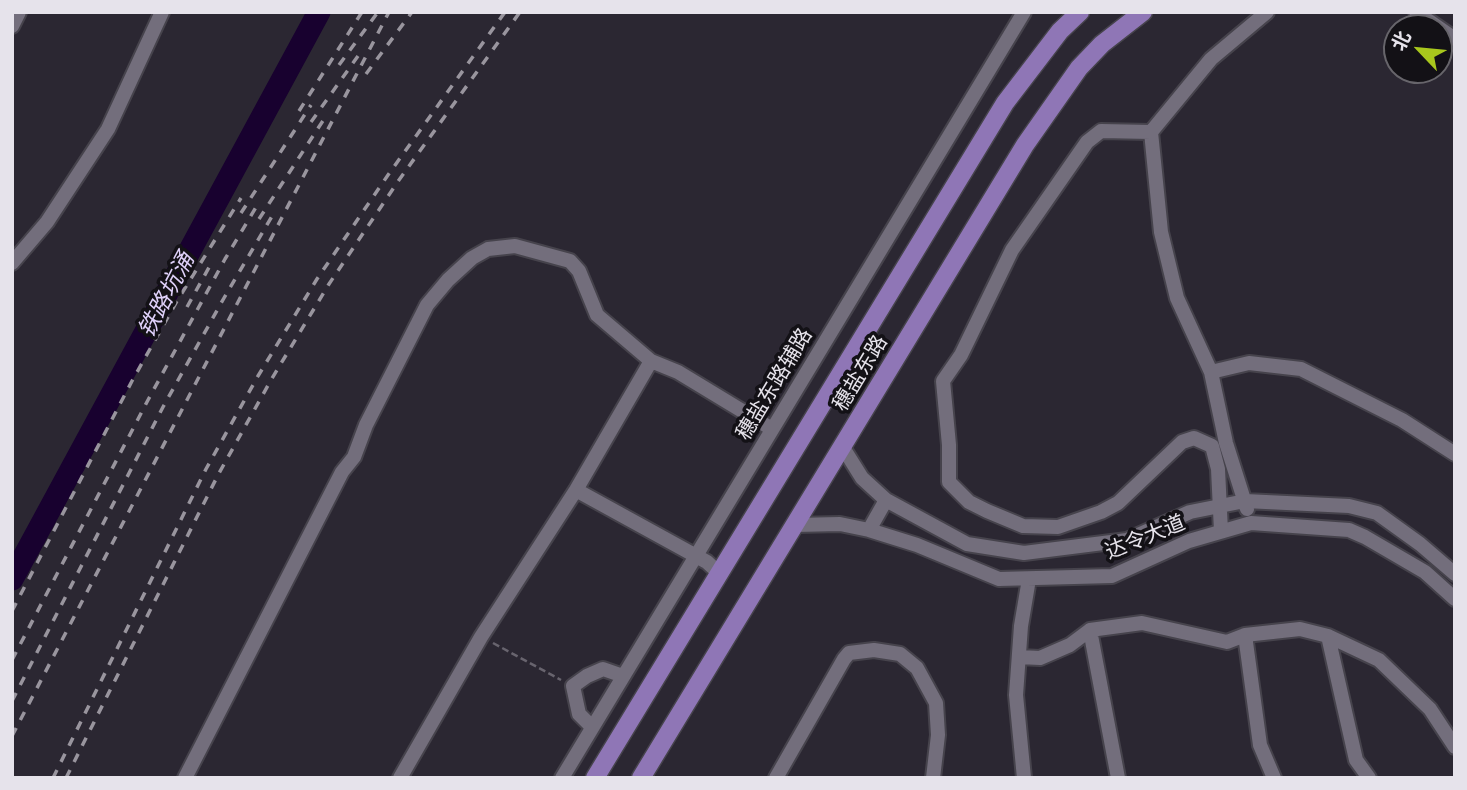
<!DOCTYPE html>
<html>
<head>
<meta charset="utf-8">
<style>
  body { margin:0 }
  #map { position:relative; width:1467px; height:790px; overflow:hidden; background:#2b2732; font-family:Commissioner,"Noto Sans SC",sans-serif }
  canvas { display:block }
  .frame { position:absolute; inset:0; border:14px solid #e6e3eb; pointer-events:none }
  .north { position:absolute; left:1383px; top:14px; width:70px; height:70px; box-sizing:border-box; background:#131116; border:2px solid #67656b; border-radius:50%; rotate:296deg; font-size:19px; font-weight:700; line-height:28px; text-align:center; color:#e6e3eb }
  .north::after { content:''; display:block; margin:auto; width:24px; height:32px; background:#a8c71d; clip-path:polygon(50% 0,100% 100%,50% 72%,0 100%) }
</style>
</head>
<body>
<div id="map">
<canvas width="1467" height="790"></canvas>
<div class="frame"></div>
<div class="north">北</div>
</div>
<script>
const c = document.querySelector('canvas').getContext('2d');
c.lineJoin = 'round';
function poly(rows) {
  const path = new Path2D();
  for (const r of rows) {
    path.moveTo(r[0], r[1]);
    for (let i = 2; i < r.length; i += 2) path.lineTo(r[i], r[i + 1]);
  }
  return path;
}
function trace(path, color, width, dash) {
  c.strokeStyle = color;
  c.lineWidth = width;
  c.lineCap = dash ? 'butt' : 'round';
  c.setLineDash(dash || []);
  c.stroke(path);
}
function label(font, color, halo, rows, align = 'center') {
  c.font = font + ' Commissioner,"Noto Sans SC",sans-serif';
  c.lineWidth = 7;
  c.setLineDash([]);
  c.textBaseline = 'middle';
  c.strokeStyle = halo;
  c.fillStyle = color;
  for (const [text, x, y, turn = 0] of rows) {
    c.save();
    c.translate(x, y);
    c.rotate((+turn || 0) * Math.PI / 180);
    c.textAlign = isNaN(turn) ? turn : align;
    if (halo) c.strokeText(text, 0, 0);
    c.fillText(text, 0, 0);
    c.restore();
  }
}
trace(poly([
  [12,579,319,12]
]), '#18012f', 23);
const minor = poly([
  [1416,12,1455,39],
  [12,26,19,12],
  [1151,132,1101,131,1087,142,1012,250,961,355,943,381,949,445,949,482,969,502,987,511,1023,526,1058,527,1101,512,1118,503,1182,442,1194,438,1212,446,1218,469,1221,531],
  [12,263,47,222,108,129,162,12],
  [1211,372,1249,363,1301,369,1402,420,1455,454],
  [842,446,862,478,886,500,967,544,1024,553,1127,540,1190,512,1245,501,1349,506,1377,513,1420,544,1455,574],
  [576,490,707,562,720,574],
  [1247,509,1226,443,1211,372,1177,298,1161,232,1151,132,1211,59,1267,12],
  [795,525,840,524,869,530,917,545,999,579,1112,576,1189,541,1251,523,1349,530,1365,537,1425,572,1455,599],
  [869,530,886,500],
  [1090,630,1118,778],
  [1245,635,1260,745,1274,778],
  [1328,636,1356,760,1369,778],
  [1019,657,1040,658,1070,645,1090,630,1142,623,1227,642,1245,635,1300,629,1328,636,1379,660,1430,709,1455,747],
  [592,727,579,714,573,686,587,676,603,669,623,676],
  [185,778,342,472,354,457,366,425,427,305,448,280,472,258,488,249,515,246,570,261,579,271,597,315,651,361,678,372,772,429],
  [400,778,481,637,576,490,651,361],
  [562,778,1024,12],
  [776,778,844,659,849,653,874,650,900,654,917,668,936,703,938,735,933,778],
  [1024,778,1016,695,1021,626,1029,579]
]);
const major = poly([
  [595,778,1005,103,1060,31,1080,12],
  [641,778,1025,145,1079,68,1102,44,1143,12]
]);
trace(minor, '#46434c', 18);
trace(major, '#46434c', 21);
trace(poly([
  [493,643,561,680]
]), '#68646e', 2.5, [7, 3.5]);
trace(minor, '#736e7c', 14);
trace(major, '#8f76b6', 18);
trace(poly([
  [339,65,378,12],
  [366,74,412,12],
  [299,111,362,12],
  [311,122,358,56],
  [241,213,311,105],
  [259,219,326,116],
  [187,307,212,262],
  [12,611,132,381,177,301,241,198],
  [12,660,148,400,225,259,258,204],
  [12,701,163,407,224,298,275,211],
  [12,736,389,12],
  [53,778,206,469,258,376,317,279,388,175,505,12],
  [66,778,218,475,271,380,329,284,399,180,520,12]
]), '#99959e', 3.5, [9, 9]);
label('21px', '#e6e3eb', '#131116', [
  ["穗盐东路",860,373,-59],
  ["穗盐东路辅路",774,384,-59],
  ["达令大道",1145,537,-22]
]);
label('italic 23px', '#ded0f8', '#131116', [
  ["铁路坑涌",166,295,-62]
]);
</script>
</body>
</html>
